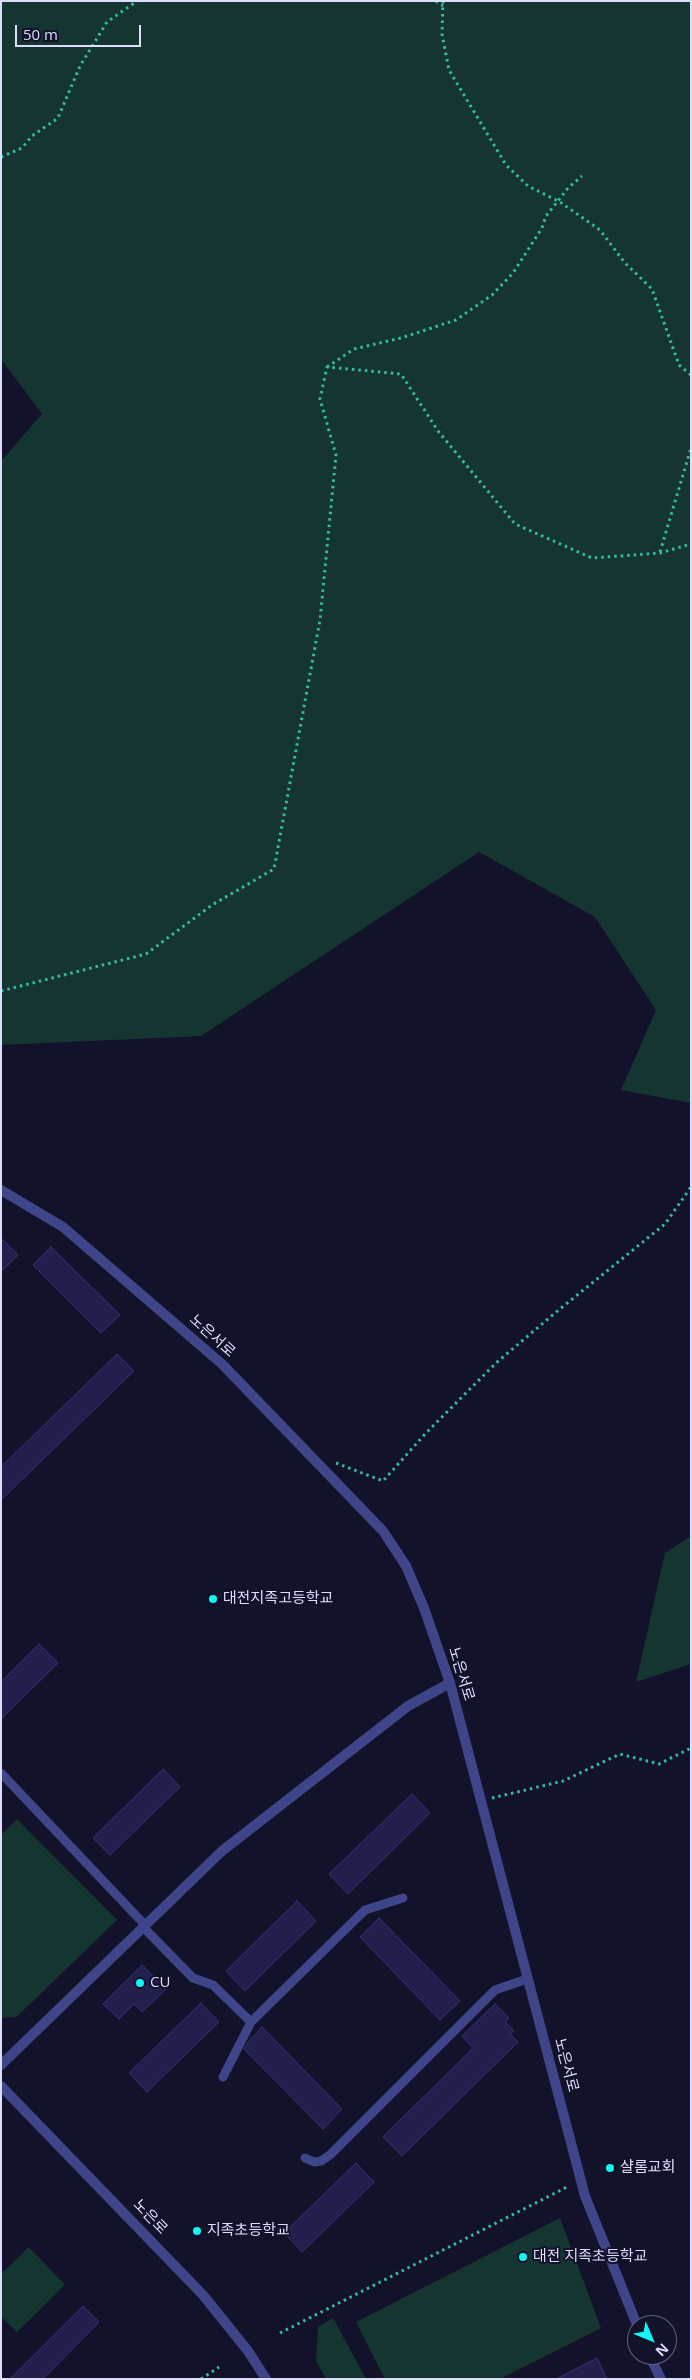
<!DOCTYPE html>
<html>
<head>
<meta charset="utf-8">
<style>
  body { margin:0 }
  #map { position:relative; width:692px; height:2380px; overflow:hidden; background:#13122b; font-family:"Open Sans",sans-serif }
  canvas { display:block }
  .frame { position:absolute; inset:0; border:2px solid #dddefe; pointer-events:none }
  .north { position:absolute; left:627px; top:2315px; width:50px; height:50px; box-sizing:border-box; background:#13122b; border:1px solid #64647f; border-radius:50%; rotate:135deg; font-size:14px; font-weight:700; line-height:20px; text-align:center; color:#dddefe }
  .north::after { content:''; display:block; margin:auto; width:18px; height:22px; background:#0ff8f2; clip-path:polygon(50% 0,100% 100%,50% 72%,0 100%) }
  .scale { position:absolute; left:15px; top:25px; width:126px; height:22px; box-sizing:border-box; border:2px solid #dddefe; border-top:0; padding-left:6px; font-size:15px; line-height:18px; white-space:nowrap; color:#dddefe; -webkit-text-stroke:4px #13122b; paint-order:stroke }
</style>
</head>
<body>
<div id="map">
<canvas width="692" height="2380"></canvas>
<div class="frame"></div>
<div class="north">N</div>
<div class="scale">50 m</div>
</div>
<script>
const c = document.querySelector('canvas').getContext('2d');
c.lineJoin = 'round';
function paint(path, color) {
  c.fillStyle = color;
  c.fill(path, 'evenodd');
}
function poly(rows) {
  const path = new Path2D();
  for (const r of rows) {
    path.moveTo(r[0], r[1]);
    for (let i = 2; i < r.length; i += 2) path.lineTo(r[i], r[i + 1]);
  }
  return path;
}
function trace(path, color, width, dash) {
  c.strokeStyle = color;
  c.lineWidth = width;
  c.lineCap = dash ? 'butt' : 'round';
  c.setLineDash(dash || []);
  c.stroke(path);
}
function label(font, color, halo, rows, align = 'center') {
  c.font = font + ' "Open Sans","Noto Sans KR",sans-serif';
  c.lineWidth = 4;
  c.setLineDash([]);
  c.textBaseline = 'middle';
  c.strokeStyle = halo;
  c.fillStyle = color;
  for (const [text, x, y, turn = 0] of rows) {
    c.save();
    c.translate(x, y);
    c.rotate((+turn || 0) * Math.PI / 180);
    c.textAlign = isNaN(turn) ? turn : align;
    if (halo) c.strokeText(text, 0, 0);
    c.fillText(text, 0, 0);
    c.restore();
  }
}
paint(poly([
  [1,1,691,1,691,1103,621,1090,656,1010,595,917,479,852,201,1036,1,1045,1,461,42,414,1,359],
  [691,1536,691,1664,636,1682,665,1553],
  [17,1819,117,1920,29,2005,16,2017,1,2018,1,1835],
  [560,2218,601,2328,500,2379,385,2379,356,2322],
  [29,2247,65,2285,17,2332,1,2317,1,2274],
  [333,2318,366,2379,326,2379,316,2361,318,2327]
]), '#153530');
const building = poly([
  [1,1238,18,1255,1,1272,1,1238],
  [51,1247,120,1315,101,1333,33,1265,51,1247],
  [117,1354,134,1371,1,1500,1,1467,117,1354],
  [39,1644,58,1663,1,1719,1,1682,39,1644],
  [163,1769,180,1787,110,1855,93,1838,163,1769],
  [412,1794,430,1813,348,1894,329,1874,412,1794],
  [297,1901,316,1921,245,1991,226,1971,297,1901],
  [379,1918,460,2001,440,2020,360,1937,379,1918],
  [142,1965,166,1989,142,2012,134,2004,119,2019,103,2004,142,1965],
  [201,2003,219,2022,147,2092,129,2073,201,2003],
  [495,2004,509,2018,505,2022,514,2031,510,2034,518,2042,402,2156,383,2137,473,2048,462,2036,495,2004],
  [262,2027,342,2109,323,2129,244,2049,248,2042,262,2027],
  [356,2163,374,2182,302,2252,284,2233,356,2163],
  [83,2306,99,2322,43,2379,10,2379,83,2306],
  [597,2358,607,2379,556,2379,597,2358]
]);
paint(building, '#221f4c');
trace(building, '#363177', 1);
trace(poly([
  [436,1,443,6],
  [443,1,442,34,449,70,506,165,528,186,560,202,600,230,625,263,652,289,679,365,691,375],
  [1,157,22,148,32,136,58,118,80,66,107,22,137,1],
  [327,367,354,349,401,338,456,320,492,295,513,273,542,228,546,216,568,188,582,176],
  [660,552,691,448],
  [1,991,146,954,212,905,274,869,320,620,336,455,320,399,327,367,401,374,438,431,515,524,592,558,660,553,691,544],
  [336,1463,383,1481,426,1433,496,1363,555,1313,665,1224,691,1187],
  [492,1798,563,1781,620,1754,659,1764,691,1748],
  [280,2333,567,2187],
  [201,2379,219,2367]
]), '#35bba2', 3, [2.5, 4]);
trace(poly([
  [1,1773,145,1925],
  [143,1927,193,1978,213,1985,251,2022,223,2077],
  [251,2022,365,1910,403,1898],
  [305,2158,314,2162,321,2161,330,2155,495,1990,527,1979]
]), '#3f4589', 9);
trace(poly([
  [1,1190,63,1227,222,1364,383,1531,406,1566,424,1608,450,1683,585,2196,637,2325],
  [1,2065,222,1851,408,1706,450,1683],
  [649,2355,661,2379]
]), '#3f4589', 10);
trace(poly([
  [1,2086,203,2295,248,2351,266,2379]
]), '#3f4589', 10);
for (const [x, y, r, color] of [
  [213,1599,5,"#0ff8f2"],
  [140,1983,5,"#0ff8f2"],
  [610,2168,5,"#0ff8f2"],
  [197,2231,5,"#0ff8f2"],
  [523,2257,5,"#0ff8f2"]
]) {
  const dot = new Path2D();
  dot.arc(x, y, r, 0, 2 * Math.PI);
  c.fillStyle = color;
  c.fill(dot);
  trace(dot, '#13122b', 2);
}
label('15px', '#dddefe', '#13122b', [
  ["노은서로",212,1336,42],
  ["노은서로",461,1674,73],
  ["노은서로",566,2065,75],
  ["노은로",150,2217,46]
]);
label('15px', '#dddefe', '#13122b', [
  ["대전지족고등학교",223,1599],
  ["CU",150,1983],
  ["샬롬교회",620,2168],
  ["지족초등학교",207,2231],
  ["대전 지족초등학교",533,2257]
], 'left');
</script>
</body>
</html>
